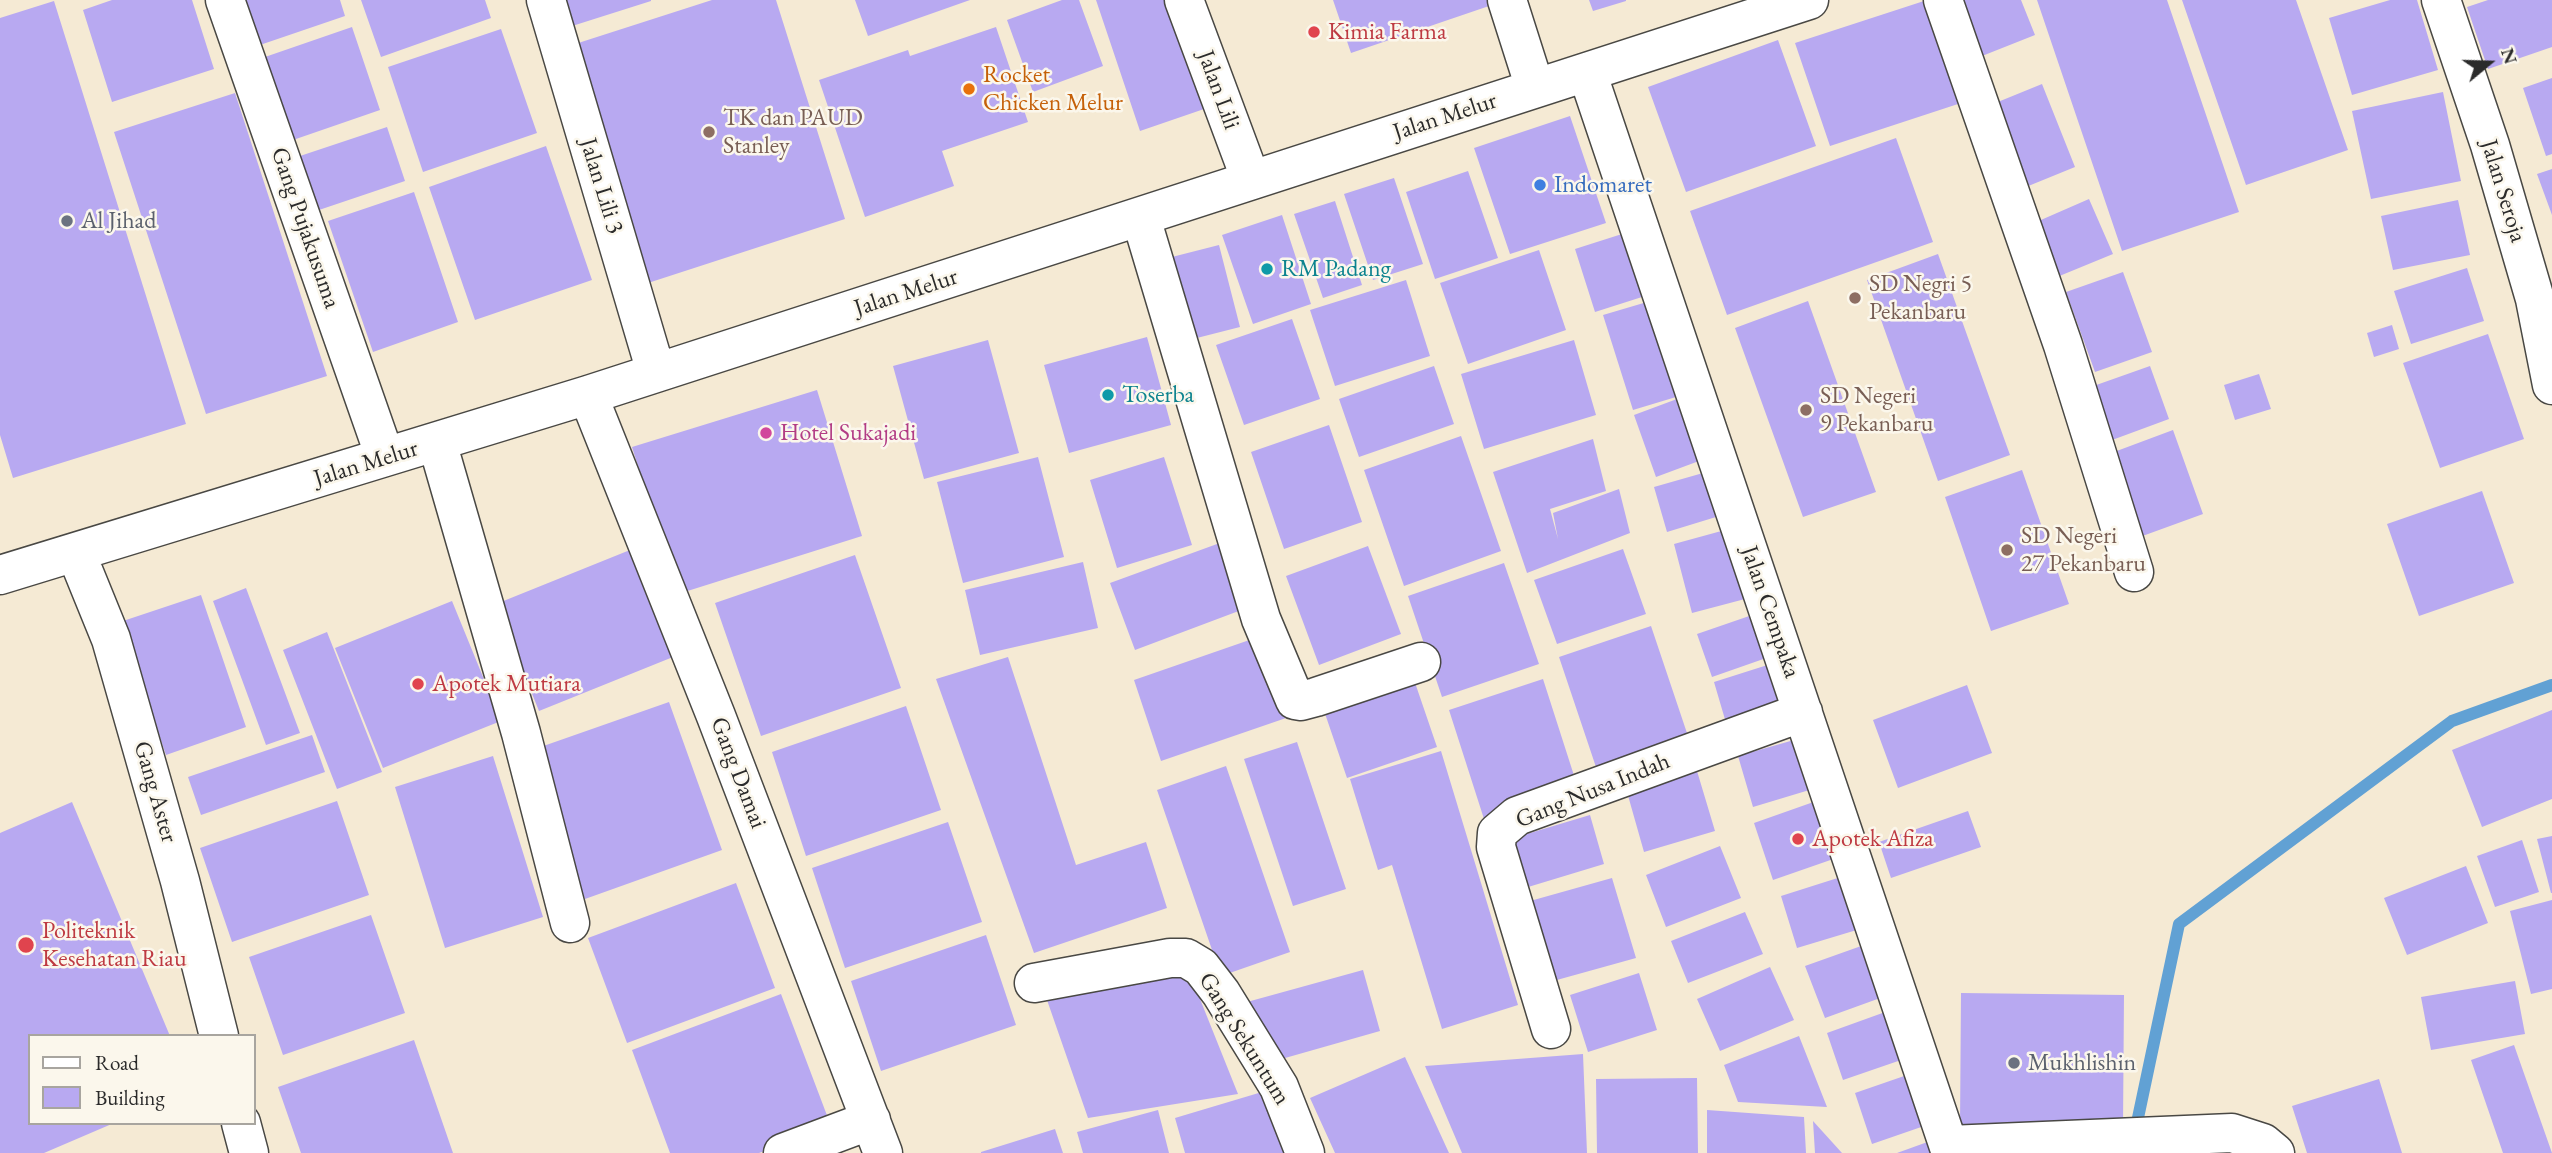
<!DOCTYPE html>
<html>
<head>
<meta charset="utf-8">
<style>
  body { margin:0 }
  #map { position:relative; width:2552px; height:1153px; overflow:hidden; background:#f5ead4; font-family:"EB Garamond",serif }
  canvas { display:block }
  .legend { position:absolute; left:28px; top:1034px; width:228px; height:91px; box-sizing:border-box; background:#fbf7ec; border:2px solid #a8a59f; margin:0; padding:9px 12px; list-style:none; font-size:21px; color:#2b2b2b }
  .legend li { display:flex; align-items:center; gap:14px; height:35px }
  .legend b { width:35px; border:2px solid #a8a59f }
  .north { position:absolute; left:2454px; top:28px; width:70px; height:70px; -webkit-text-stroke:5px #fbf7ec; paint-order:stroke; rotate:71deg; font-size:19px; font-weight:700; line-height:28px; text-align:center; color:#2b2b2b }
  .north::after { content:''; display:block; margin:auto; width:24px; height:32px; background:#2b2b2b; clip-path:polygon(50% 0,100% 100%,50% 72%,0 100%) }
</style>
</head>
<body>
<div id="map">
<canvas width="2552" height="1153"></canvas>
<ul class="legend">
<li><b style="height:9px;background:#fff"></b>Road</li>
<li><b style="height:19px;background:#b8a9f1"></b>Building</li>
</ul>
<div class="north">N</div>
</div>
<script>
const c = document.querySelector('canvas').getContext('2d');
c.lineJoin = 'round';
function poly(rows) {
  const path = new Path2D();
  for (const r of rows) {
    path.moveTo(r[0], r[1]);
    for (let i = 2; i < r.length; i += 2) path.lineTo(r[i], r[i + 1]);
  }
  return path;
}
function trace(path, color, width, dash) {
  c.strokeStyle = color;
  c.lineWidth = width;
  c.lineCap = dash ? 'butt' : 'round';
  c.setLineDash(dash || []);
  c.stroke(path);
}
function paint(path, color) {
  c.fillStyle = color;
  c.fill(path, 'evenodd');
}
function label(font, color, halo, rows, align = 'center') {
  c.font = font + ' "EB Garamond",serif';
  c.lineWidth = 5;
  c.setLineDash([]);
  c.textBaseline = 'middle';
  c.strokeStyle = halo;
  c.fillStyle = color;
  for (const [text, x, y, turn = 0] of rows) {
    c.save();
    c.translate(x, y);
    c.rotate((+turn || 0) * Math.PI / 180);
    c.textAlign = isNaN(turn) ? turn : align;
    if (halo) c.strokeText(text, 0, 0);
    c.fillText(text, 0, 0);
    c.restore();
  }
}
trace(poly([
  [2135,1132,2179,924,2452,721,2552,685]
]), '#61a1d4', 12);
paint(poly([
  [112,0,192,0,214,69,112,102,83,10],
  [241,0,340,0,345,16,257,46],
  [361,0,485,0,491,18,381,57],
  [560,0,651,0,651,1,569,27],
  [712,0,776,0,845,219,648,283,572,45],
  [855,0,970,0,868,36],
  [1062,0,1079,0,1103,66,1033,92,1007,20],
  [1096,0,1171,0,1207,108,1140,131],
  [1333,0,1490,0,1492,5,1351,53],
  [1589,0,1626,0,1626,1,1593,11],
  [1960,0,2021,0,2035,35,1982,56],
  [2037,0,2167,0,2239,212,2122,251],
  [2182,0,2296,0,2348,150,2246,185],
  [2390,0,2417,0,2438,70,2352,95,2329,18],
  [2488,0,2552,0,2552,47,2488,69,2467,7],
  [54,1,186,424,13,478,0,435,0,18],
  [1924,1,1958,104,1830,146,1795,43],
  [352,27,380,110,293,140,265,57],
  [996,27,1028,122,942,151,954,186,865,217,819,80,908,50,910,56],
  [501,29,537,133,423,172,388,67],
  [1778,40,1816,146,1686,192,1648,87],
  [2552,78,2552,154,2546,156,2523,88],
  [2042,84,2075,167,2021,189,1988,106],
  [2443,92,2461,181,2371,199,2352,111],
  [235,93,327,376,206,414,114,132],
  [1570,116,1606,223,1510,254,1474,148],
  [387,127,405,181,319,210,300,156],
  [1896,138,1933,242,1727,315,1690,211],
  [546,146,592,280,475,320,429,187],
  [2552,169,2552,215,2537,174],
  [1468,171,1498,258,1435,279,1406,192],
  [1394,178,1423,264,1373,280,1344,194],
  [414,192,458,322,373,352,328,221],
  [2089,199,2113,254,2057,277,2034,223],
  [2458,200,2470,255,2393,270,2381,216],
  [1335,201,1362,285,1323,298,1294,214],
  [1282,215,1311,304,1253,324,1222,235],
  [1622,234,1642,297,1595,312,1575,249],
  [1219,245,1240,327,1189,340,1168,258],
  [1539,250,1566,330,1468,364,1440,283],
  [1938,254,2010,455,1938,481,1867,280],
  [2467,268,2484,321,2411,344,2394,291],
  [2123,272,2152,352,2095,372,2066,292],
  [1406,280,1430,356,1335,386,1310,310],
  [1808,301,1876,492,1803,517,1735,328],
  [1647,302,1676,397,1633,410,1603,315],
  [1292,319,1320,399,1244,425,1216,345],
  [2392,325,2399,349,2374,357,2367,333],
  [2488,334,2524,439,2440,468,2403,363],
  [1147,337,1171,425,1069,453,1044,365],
  [988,340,1019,453,924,479,893,366],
  [1574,340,1596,415,1484,449,1461,374],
  [1434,366,1454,424,1359,457,1339,399],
  [2150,366,2169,419,2104,443,2085,389],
  [2259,374,2271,409,2235,420,2224,385],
  [817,390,862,536,678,594,632,447],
  [1677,399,1699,461,1656,477,1634,415],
  [1329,425,1362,522,1284,549,1251,452],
  [2173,430,2203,514,2137,538,2106,455],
  [1461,436,1501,551,1404,586,1364,470],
  [1593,439,1606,491,1550,509,1558,539,1553,513,1619,489,1630,533,1527,573,1493,472],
  [1038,457,1064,557,963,583,937,482],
  [1164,457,1192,545,1117,568,1090,480],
  [2022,470,2069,604,1991,631,1945,497],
  [1703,473,1716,517,1667,532,1654,487],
  [2482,491,2514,583,2419,616,2387,524],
  [1725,530,1745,599,1692,613,1674,544],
  [1228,540,1252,606,1135,650,1110,583],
  [1368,546,1401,634,1319,665,1286,576],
  [1623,549,1646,614,1557,644,1534,580],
  [630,550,673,657,539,711,496,604],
  [855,555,901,688,761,736,715,603],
  [1083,562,1098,628,980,655,965,590],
  [1504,563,1539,664,1442,697,1408,596],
  [246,588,300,733,266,745,213,601],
  [201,595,246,727,166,755,120,622],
  [452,601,501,721,383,768,335,648],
  [1758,613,1772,656,1712,677,1697,634],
  [1651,626,1692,748,1600,779,1559,657],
  [327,632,382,772,337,789,283,650],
  [1261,636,1289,717,1161,761,1134,680],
  [1008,657,1076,865,1146,842,1167,908,1034,953,936,679],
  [1777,662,1793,713,1729,733,1714,682],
  [1410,668,1437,747,1347,778,1320,699],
  [1543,679,1578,788,1484,819,1449,710],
  [1967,685,1992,753,1898,788,1873,720],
  [669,702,722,850,585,899,532,750],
  [906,706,941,810,806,856,772,752],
  [2552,710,2552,799,2482,827,2452,750],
  [312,735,325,772,201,815,188,777],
  [1801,738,1816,788,1753,807,1738,756],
  [1297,742,1346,889,1293,906,1244,759],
  [1441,751,1518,1005,1442,1029,1392,865,1378,870,1350,779],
  [493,756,543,917,445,948,395,787],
  [1226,766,1290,952,1221,976,1157,790],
  [1697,771,1715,831,1644,852,1627,792],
  [1822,799,1842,856,1773,880,1754,823],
  [337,801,369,895,232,942,200,848],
  [72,802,170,1036,30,1036,30,1123,114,1123,44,1153,0,1153,0,833],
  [1968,811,1981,847,1891,878,1879,842],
  [1590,815,1604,864,1515,891,1500,842],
  [948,822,982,922,845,968,812,868],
  [2552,836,2552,893,2551,893,2537,839],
  [2522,840,2539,892,2495,907,2477,856],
  [1720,846,1741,898,1666,927,1646,875],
  [2466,866,2488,923,2407,955,2384,898],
  [1844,876,1860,929,1797,948,1781,896],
  [1612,878,1636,958,1546,983,1523,903],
  [736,883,775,988,627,1043,588,938],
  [2552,900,2552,989,2531,994,2510,911],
  [1745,912,1763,954,1688,983,1671,941],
  [371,915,405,1013,283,1055,249,957],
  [986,935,1016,1025,881,1071,851,981],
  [1864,945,1883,997,1825,1018,1805,966],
  [1184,959,1238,1094,1088,1118,1047,1000],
  [1770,967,1794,1020,1720,1051,1697,999],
  [1363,970,1380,1031,1264,1064,1247,1002],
  [1639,973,1657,1030,1588,1052,1570,995],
  [2515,981,2525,1034,2431,1050,2421,997],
  [1961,993,2124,995,2123,1127,1960,1126],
  [781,994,831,1126,759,1153,670,1153,632,1050],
  [1888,1011,1904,1059,1843,1080,1827,1033],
  [1799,1036,1827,1107,1738,1102,1724,1065],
  [414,1040,453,1153,301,1153,278,1087],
  [2514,1045,2552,1153,2503,1153,2471,1060],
  [1583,1054,1587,1153,1462,1153,1425,1066],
  [1405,1057,1449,1153,1335,1153,1310,1098],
  [1910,1074,1927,1125,1872,1144,1855,1093],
  [1697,1078,1698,1153,1597,1153,1596,1079],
  [2379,1079,2402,1153,2307,1153,2292,1106],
  [1272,1089,1291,1153,1185,1153,1175,1118],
  [1158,1110,1169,1153,1083,1153,1077,1132],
  [1707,1110,1804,1117,1806,1153,1707,1153],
  [1813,1121,1842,1153,1815,1153],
  [1055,1129,1063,1153,981,1153,981,1152],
  [1933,1140,1937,1153,1897,1153]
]), '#b8a9f1');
const minor = poly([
  [225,0,385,457],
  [546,0,656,372],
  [1184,0,1251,180],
  [1507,0,1535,88],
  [1943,0,2063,345,2134,572],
  [2441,0,2490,145,2535,299,2552,385],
  [1587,72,1951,1153],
  [1141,218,1261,619,1295,700,1301,701,1316,697,1421,662],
  [588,395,716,716,883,1153],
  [437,442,521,733,570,923],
  [76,553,111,639,180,881,219,1036],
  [0,575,588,395,1809,0],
  [1034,983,1170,958,1186,958,1201,967,1221,993,1279,1087,1305,1153],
  [1551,1029,1496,847,1497,833,1517,816,1803,712],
  [241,1123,249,1153],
  [1949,1145,2232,1133,2263,1143,2275,1153],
  [783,1153,871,1120]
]);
trace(minor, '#494844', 41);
trace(minor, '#fff', 38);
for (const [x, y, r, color] of [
  [1314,32,7,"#e0444e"],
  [969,89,7,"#e8710a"],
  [709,132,7,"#8d6e63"],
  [1540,185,7,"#3f7fe0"],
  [67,221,7,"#6b7280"],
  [1267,269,7,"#0f9aa8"],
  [1855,298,7,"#8d6e63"],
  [1108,395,7,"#0f9aa8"],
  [1806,410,7,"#8d6e63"],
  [766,433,7,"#d1479c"],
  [2007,550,7,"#8d6e63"],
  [418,684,7,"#e0444e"],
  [1798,839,7,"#e0444e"],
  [26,945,9,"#e0444e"],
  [2014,1063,7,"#6b7280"]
]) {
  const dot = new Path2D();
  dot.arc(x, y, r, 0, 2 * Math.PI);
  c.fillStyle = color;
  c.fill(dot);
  trace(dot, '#fbf7ec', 2.5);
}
label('24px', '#be3a42', '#fbf7ec', [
  ["Kimia Farma",1328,32],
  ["Apotek Mutiara",432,684],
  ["Apotek Afiza",1812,839],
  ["Politeknik",42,931],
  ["Kesehatan Riau",42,959]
], 'left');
label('24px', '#c56008', '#fbf7ec', [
  ["Rocket",983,75],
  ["Chicken Melur",983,103]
], 'left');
label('24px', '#2b2b2b', '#fbf7ec', [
  ["Jalan Lili",1218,90,70],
  ["Jalan Melur",1445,117,-18],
  ["Jalan Lili 3",601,186,73],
  ["Jalan Seroja",2503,191,73],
  ["Gang Pujakusuma",305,228,71],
  ["Jalan Melur",906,293,-18],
  ["Jalan Melur",366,464,-17],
  ["Jalan Cempaka",1770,612,71],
  ["Gang Damai",738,773,69],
  ["Gang Nusa Indah",1593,791,-22],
  ["Gang Aster",155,792,74],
  ["Gang Sekuntum",1244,1039,58]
]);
label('24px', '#785e54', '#fbf7ec', [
  ["TK dan PAUD",723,118],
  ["Stanley",723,146],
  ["SD Negri 5",1869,284],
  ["Pekanbaru",1869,312],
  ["SD Negeri",1820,396],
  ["9 Pekanbaru",1820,424],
  ["SD Negeri",2021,536],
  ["27 Pekanbaru",2021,564]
], 'left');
label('24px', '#366cbe', '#fbf7ec', [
  ["Indomaret",1554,185]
], 'left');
label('24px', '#5b616d', '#fbf7ec', [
  ["Al Jihad",81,221],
  ["Mukhlishin",2028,1063]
], 'left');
label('24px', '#0d838f', '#fbf7ec', [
  ["RM Padang",1281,269],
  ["Toserba",1122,395]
], 'left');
label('24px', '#b23c85', '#fbf7ec', [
  ["Hotel Sukajadi",780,433]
], 'left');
</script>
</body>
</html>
